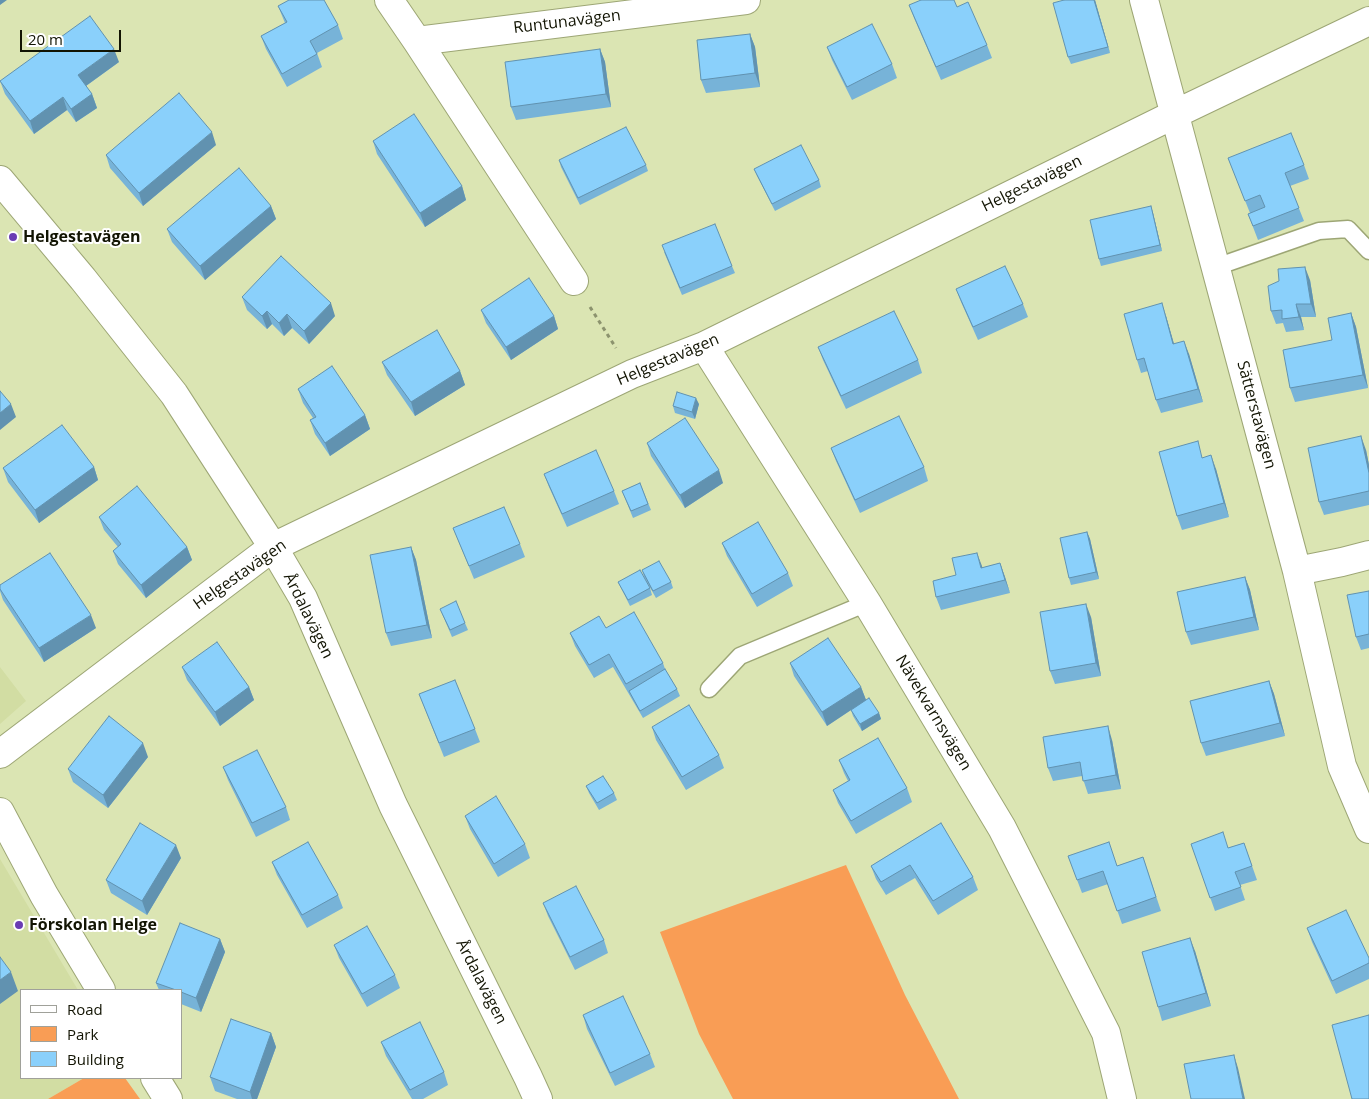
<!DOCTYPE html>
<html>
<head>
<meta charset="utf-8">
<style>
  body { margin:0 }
  #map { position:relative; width:1369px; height:1099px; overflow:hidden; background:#dbe5b3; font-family:"Open Sans",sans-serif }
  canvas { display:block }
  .legend { position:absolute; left:20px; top:989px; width:162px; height:90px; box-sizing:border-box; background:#fff; border:1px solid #a0a19a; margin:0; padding:6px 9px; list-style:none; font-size:15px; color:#121403 }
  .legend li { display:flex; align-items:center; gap:10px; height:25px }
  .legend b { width:25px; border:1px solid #a0a19a }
  .scale { position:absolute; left:20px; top:30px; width:101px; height:22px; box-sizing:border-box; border:2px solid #121403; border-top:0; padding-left:6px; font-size:15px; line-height:18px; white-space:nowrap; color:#121403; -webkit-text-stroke:4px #fff; paint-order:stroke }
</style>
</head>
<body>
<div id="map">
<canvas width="1369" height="1099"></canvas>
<ul class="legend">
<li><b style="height:6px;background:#fff"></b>Road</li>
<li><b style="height:14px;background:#f99d55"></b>Park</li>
<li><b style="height:14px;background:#8ad0fb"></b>Building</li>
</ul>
<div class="scale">20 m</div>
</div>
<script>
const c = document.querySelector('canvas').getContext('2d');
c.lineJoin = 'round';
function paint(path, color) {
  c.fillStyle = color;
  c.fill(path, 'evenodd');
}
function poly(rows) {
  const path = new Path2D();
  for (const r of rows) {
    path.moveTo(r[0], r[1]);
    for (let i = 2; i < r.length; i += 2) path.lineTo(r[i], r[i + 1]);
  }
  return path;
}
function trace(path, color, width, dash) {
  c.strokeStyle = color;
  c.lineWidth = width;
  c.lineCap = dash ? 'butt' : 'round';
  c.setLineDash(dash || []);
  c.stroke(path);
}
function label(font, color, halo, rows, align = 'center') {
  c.font = font + ' "Open Sans",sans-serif';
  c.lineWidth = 4;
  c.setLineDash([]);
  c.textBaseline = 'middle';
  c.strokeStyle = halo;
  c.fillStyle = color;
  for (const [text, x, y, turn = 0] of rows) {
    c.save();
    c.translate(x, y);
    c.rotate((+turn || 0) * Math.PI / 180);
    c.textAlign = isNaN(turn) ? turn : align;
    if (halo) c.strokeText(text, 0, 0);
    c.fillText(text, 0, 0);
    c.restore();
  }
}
paint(poly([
  [0,667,26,701,0,724],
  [0,859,78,990,21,990,21,1078,84,1078,48,1099,0,1099]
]), '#d2dda3');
paint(poly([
  [846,865,905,995,959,1099,733,1099,699,1034,660,932],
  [84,1078,125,1078,140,1099,48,1099]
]), '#f99d55');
const service = poly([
  [1216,267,1319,231,1348,229,1369,251],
  [709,689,740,656,867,603]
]);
const minor = poly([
  [389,0,417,41,746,0],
  [1144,0,1297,571,1342,766,1369,829],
  [417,41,574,281],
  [0,180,83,279,174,394,273,547,303,598,393,805,528,1077,538,1099],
  [704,346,867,603,1002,828,1106,1033,1122,1099],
  [1297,571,1342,562,1369,555],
  [0,754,273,547,632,374,704,346,1175,114,1369,21],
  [0,812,44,895,101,990],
  [155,1078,168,1099]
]);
trace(service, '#9da675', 19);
trace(minor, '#9da675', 30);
trace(poly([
  [590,307,616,348]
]), '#8c936e', 3, [4, 4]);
trace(service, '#fff', 16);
trace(minor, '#fff', 28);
paint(poly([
  [1095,0,1110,53,1071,64,1068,57],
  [909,5,957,7,987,45,992,58,941,80,914,18],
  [278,6,338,25,343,39,317,53,322,67,287,87,266,49,261,36,285,23],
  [750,34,755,47,760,87,706,93,701,80],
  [827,47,892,64,897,78,852,100,832,60],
  [600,49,605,62,611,107,516,120,511,107],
  [119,62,86,86,92,94,97,108,76,122,67,110,34,134,5,94,0,81],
  [373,141,462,186,466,200,425,227,377,154],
  [216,145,143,206,110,168,106,155],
  [1228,158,1304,165,1309,179,1290,186,1304,221,1258,240,1248,214,1250,213],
  [559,160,646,165,648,171,580,205,561,167],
  [754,169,819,180,821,187,775,211,757,176],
  [271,206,276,219,205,280,172,242,167,229],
  [1151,206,1153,213,1162,251,1101,266,1099,259],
  [664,252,732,266,735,273,682,295],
  [1310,280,1316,317,1301,317,1304,330,1286,332,1283,323,1276,324,1271,311],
  [956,289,1023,304,1028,317,978,340,961,302],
  [242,297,335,316,309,344,292,328,284,336,272,324,267,329,247,310],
  [481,310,554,316,558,329,511,360,486,323],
  [1351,313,1356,327,1368,388,1295,402,1290,388,1332,340],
  [1166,316,1174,344,1189,354,1203,402,1161,413,1156,400,1148,371,1141,373,1137,360],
  [818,347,918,360,922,373,846,409,823,360],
  [382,362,460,371,465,385,415,416,387,375],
  [298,389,365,415,370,429,330,456,315,434,310,420,313,418,303,403],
  [699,404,695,419,675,413,673,406],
  [647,443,723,483,685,508,651,456],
  [831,448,924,467,928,481,860,513,836,461],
  [1366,450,1369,465,1369,505,1324,515,1319,502],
  [1203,457,1216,469,1229,517,1182,530,1177,516],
  [94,467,98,480,39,523,8,482,3,468],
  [544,474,614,491,619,504,567,527,549,487],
  [640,483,651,510,633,518,622,491],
  [99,517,187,547,192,560,146,598,118,564,113,551,118,547,104,530],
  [453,528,520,544,525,557,474,579],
  [1087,532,1090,539,1099,579,1071,585,1069,578],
  [722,543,788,573,793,586,757,607,727,556],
  [411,547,416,560,432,638,391,646,386,633],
  [1000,563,1005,577,1010,593,941,610,936,597,956,575],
  [642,570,671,582,673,588,656,598,644,577],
  [1245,577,1250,590,1259,630,1191,645,1186,632],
  [618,582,650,588,652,595,630,606],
  [0,585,96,628,44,662,3,600,0,591],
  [1369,591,1369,648,1361,650,1356,637],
  [440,609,465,623,468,630,452,637],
  [1091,617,1101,676,1055,684,1050,671],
  [606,628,663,663,665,669,677,689,680,696,643,718,613,667,594,678,575,646,570,633],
  [790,663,861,687,866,700,879,713,881,719,862,731,853,716,851,710,827,726,794,676],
  [182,667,249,687,254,700,220,726,187,680],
  [1269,681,1274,694,1285,736,1206,756,1201,743],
  [419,694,475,729,480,742,444,757],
  [652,727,719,755,724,768,686,790,656,740],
  [1112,740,1121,789,1088,794,1082,776,1053,781,1048,768],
  [148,757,108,808,73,782,68,769],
  [839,760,907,788,912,802,856,834,838,803,833,790,848,781,844,773],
  [223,767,286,807,290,820,256,837,228,780],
  [586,786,614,793,617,800,599,810,589,793],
  [465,816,525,844,530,858,498,877,470,829],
  [941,823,973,877,978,890,938,915,915,878,886,895,876,879,871,866],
  [1244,843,1257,880,1240,885,1245,900,1215,911,1191,844,1228,848],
  [1068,856,1117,866,1143,857,1161,911,1122,924,1108,884,1082,893],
  [181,858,147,915,111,893,106,880],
  [272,862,338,895,343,908,307,928,277,875],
  [543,903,604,940,608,953,575,970,548,916],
  [1307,928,1369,958,1369,979,1336,994,1312,942],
  [220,939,225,952,201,1012,181,1004,181,990,159,990,156,983],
  [334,945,395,975,400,988,367,1007,339,958],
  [1195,951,1211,1006,1162,1021,1158,1007],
  [583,1015,650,1054,655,1067,615,1086,587,1029],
  [271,1033,276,1047,257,1099,237,1099,215,1091,210,1077],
  [381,1042,444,1072,448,1085,423,1099,412,1099,386,1056]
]), '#77b3d8');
paint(poly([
  [0,0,7,0,0,5],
  [1094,0,1095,0,1110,53,1108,47],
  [750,34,755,47,760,87,755,73],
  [114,49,119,62,83,88,78,75],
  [600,49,605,62,611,107,606,94],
  [92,94,97,108,76,122,71,109],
  [63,97,67,110,34,134,30,121],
  [212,132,216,145,143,206,139,193],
  [462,186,466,200,425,227,420,213],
  [271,206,276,219,205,280,200,266],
  [1151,206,1153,213,1162,251,1160,245],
  [1305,267,1310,280,1316,317,1311,304],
  [331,303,335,316,309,344,304,331],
  [1162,303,1166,316,1178,358,1173,344],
  [1296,304,1301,317,1304,330,1299,317],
  [267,311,272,324,267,329,262,316],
  [1351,313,1356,327,1368,388,1363,375],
  [287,314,292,328,284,336,279,323],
  [554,316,558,329,511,360,506,347],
  [1184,341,1189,354,1203,402,1198,389],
  [460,371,465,385,415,416,411,402],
  [696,398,699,404,695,419,692,412],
  [11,404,16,417,0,430,0,413],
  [365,415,370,429,330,456,325,443],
  [1361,436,1366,450,1369,465,1369,473],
  [1211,455,1216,469,1229,517,1224,503],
  [94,467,98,480,39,523,35,510],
  [719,470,723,483,685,508,680,495],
  [1087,532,1090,539,1099,579,1096,572],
  [187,547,192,560,146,598,141,585],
  [411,547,416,560,432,638,427,625],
  [977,553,982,566,985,582,981,568],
  [1000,563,1005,577,1010,593,1005,580],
  [1245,577,1250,590,1259,630,1254,617],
  [1086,604,1091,617,1101,676,1096,663],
  [91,615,96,628,44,662,39,648],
  [1269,681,1274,694,1285,736,1280,723],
  [249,687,254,700,220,726,215,712],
  [861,687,866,700,827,726,822,712],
  [879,713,881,719,862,731,860,724],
  [1108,726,1112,740,1121,789,1116,775],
  [143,743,148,757,108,808,103,795],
  [176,845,181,858,147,915,142,901],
  [1190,938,1195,951,1211,1006,1206,993],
  [220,939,225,952,201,1012,196,998],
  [11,972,18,991,0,1004,0,980],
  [271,1033,276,1047,257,1099,252,1099,250,1092],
  [1234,1055,1238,1068,1245,1099,1243,1099]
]), '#6192b0');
const building = poly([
  [289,0,324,0,338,25,310,41,317,54,282,74,261,36,287,22,278,6,289,0],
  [921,0,954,0,957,7,968,2,987,45,936,67,909,5,921,0],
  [1064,0,1094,0,1108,47,1068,57,1053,3,1064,0],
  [90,16,114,49,78,75,92,94,71,109,63,97,30,121,0,81,90,16],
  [872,24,892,64,847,87,827,47,872,24],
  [750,34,755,73,701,80,697,40,750,34],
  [600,49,606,94,511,107,505,62,600,49],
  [179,93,212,132,139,193,106,155,179,93],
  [414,114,462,186,420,213,373,141,414,114],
  [626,127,646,165,578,198,559,160,626,127],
  [1291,133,1304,165,1285,173,1299,208,1253,226,1248,214,1265,207,1260,195,1245,201,1228,158,1291,133],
  [801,145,819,180,772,204,754,169,801,145],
  [239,168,271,206,200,266,167,229,239,168],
  [1151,206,1160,245,1099,259,1090,220,1151,206],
  [715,224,732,266,680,288,662,245,715,224],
  [281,256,331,303,304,331,287,314,279,323,267,311,262,316,242,297,281,256],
  [1005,266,1023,304,973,327,956,289,1005,266],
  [1305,267,1311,304,1296,304,1299,317,1282,319,1282,310,1271,311,1268,286,1279,281,1278,269,1305,267],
  [529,278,554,316,506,347,481,310,529,278],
  [1162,303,1173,344,1184,341,1198,389,1156,400,1144,358,1137,360,1124,314,1162,303],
  [894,311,918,360,841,396,818,347,894,311],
  [1351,313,1363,375,1290,388,1283,350,1332,340,1328,318,1351,313],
  [437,330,460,371,411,402,382,362,437,330],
  [332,366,365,415,325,443,310,420,316,417,298,389,332,366],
  [0,391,11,404,0,413,0,391],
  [677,392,696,398,692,412,673,406,677,392],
  [899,416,924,467,855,500,831,448,899,416],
  [685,418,719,470,680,495,647,443,685,418],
  [62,425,94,467,35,510,3,468,62,425],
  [1361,436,1369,473,1369,491,1319,502,1308,448,1361,436],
  [1198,441,1202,458,1211,455,1224,503,1177,516,1159,452,1198,441],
  [596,450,614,491,562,514,544,474,596,450],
  [640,483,648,504,631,511,622,491,640,483],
  [137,486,187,547,141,585,113,551,121,544,99,517,137,486],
  [504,507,520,544,469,566,453,528,504,507],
  [758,522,788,573,752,594,722,543,758,522],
  [1087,532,1096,572,1069,578,1060,538,1087,532],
  [411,547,427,625,386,633,370,555,411,547],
  [50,553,91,615,39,648,0,589,0,585,50,553],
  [977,553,981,568,1000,563,1005,580,936,597,933,581,956,575,952,558,977,553],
  [659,561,671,582,653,591,642,570,659,561],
  [640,570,650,588,628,600,618,582,640,570],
  [1245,577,1254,617,1186,632,1177,592,1245,577],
  [1369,591,1369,634,1356,637,1347,595,1369,591],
  [456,601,465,623,450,630,440,609,456,601],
  [1086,604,1096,663,1050,671,1040,612,1086,604],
  [634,612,663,663,626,684,609,654,589,665,570,633,599,616,606,628,634,612],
  [828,638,861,687,822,712,790,663,828,638],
  [217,642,249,687,215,712,182,667,217,642],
  [665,669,677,689,640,711,629,691,665,669],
  [455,680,475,729,439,743,419,694,455,680],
  [1269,681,1280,723,1201,743,1190,701,1269,681],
  [869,698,879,713,860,724,851,710,869,698],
  [689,705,719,755,682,777,652,727,689,705],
  [109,716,143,743,103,795,68,769,109,716],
  [1108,726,1116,775,1083,781,1080,762,1048,768,1043,737,1108,726],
  [878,738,907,788,851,821,833,790,850,780,839,760,878,738],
  [257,750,286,807,252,823,223,767,257,750],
  [603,776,614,793,597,803,586,786,603,776],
  [496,796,525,844,494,864,465,816,496,796],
  [140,823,176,845,142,901,106,880,140,823],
  [941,823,973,877,933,901,910,865,881,882,871,866,941,823],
  [1223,832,1228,848,1244,843,1252,866,1235,872,1241,887,1210,898,1191,844,1223,832],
  [308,842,338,895,302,915,272,862,308,842],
  [1109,842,1117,866,1143,857,1156,897,1117,911,1103,871,1077,880,1068,856,1109,842],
  [576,886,604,940,570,957,543,903,576,886],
  [1346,910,1369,958,1369,963,1332,981,1307,928,1346,910],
  [180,923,220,939,196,998,181,992,181,990,176,990,156,983,180,923],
  [367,926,395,975,362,994,334,945,367,926],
  [1190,938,1206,993,1158,1007,1142,952,1190,938],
  [0,957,11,972,0,980,0,957],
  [623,996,650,1054,610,1073,583,1015,623,996],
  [1369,1015,1369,1099,1352,1099,1332,1025,1369,1015],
  [231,1019,271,1033,250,1092,210,1077,231,1019],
  [420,1022,444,1072,410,1090,381,1042,420,1022],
  [1234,1055,1243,1099,1191,1099,1184,1064,1234,1055]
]);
paint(building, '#8ad0fb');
trace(building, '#6192b0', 1);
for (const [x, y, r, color] of [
  [13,237,5,"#6a3cb3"],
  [19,925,5,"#6a3cb3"]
]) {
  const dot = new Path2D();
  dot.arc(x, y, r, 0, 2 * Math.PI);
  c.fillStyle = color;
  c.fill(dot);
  trace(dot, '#fff', 2);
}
label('16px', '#121403', '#fff', [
  ["Runtunavägen",567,22,-7],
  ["Helgestavägen",1032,184,-26],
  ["Helgestavägen",668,360,-23],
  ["Sätterstavägen",1256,415,75],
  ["Helgestavägen",240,575,-35],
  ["Årdalavägen",308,616,64],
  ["Nävekvarnsvägen",933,713,59],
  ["Årdalavägen",481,982,63]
]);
label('bold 16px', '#121403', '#fff', [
  ["Helgestavägen",23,237],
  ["Förskolan Helge",29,925]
], 'left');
</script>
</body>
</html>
